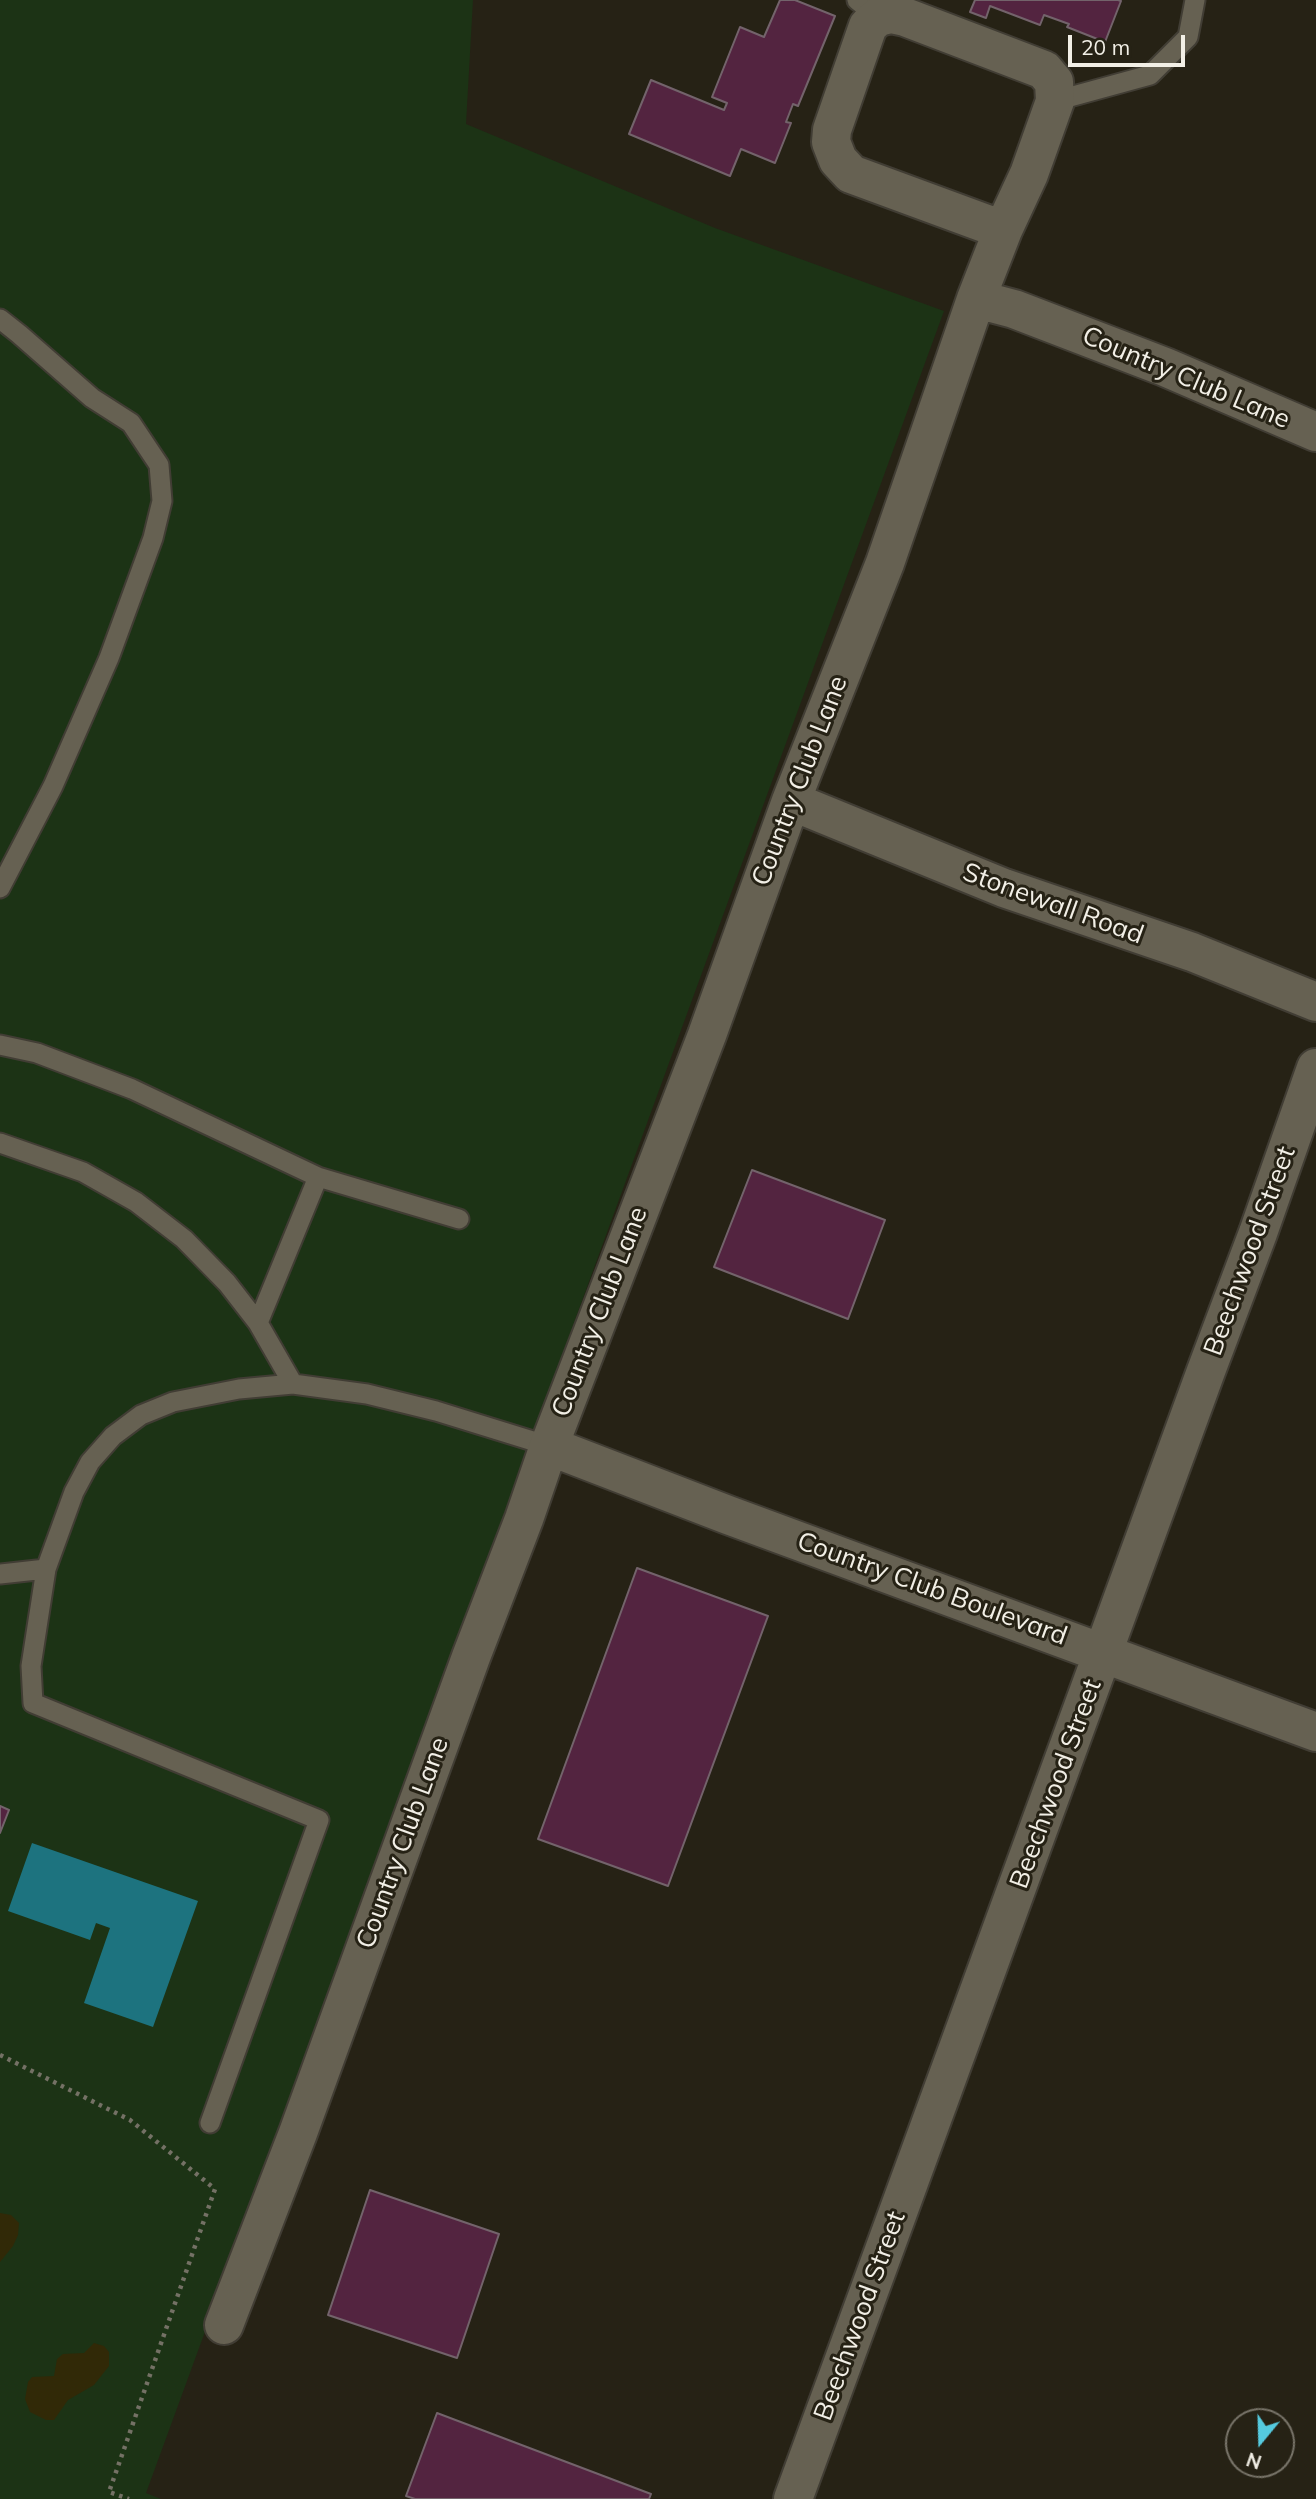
<!DOCTYPE html>
<html>
<head>
<meta charset="utf-8">
<style>
  body { margin:0 }
  #map { position:relative; width:1316px; height:2499px; overflow:hidden; background:#262215; font-family:Mulish,sans-serif }
  canvas { display:block }
  .north { position:absolute; left:1225px; top:2408px; width:70px; height:70px; box-sizing:border-box; background:#262215; border:2px solid #787469; border-radius:50%; rotate:199deg; font-size:19px; font-weight:700; line-height:28px; text-align:center; color:#f2efe6 }
  .north::after { content:''; display:block; margin:auto; width:24px; height:32px; background:#55cadf; clip-path:polygon(50% 0,100% 100%,50% 72%,0 100%) }
  .scale { position:absolute; left:1068px; top:35px; width:117px; height:32px; box-sizing:border-box; border:4px solid #f2efe6; border-top:0; padding-left:9px; font-size:21px; line-height:24px; white-space:nowrap; color:#f2efe6; -webkit-text-stroke:5px #262215; paint-order:stroke }
</style>
</head>
<body>
<div id="map">
<canvas width="1316" height="2499"></canvas>
<div class="north">N</div>
<div class="scale">20 m</div>
</div>
<script>
const c = document.querySelector('canvas').getContext('2d');
c.lineJoin = 'round';
function paint(path, color) {
  c.fillStyle = color;
  c.fill(path, 'evenodd');
}
function poly(rows) {
  const path = new Path2D();
  for (const r of rows) {
    path.moveTo(r[0], r[1]);
    for (let i = 2; i < r.length; i += 2) path.lineTo(r[i], r[i + 1]);
  }
  return path;
}
function trace(path, color, width, dash) {
  c.strokeStyle = color;
  c.lineWidth = width;
  c.lineCap = dash ? 'butt' : 'round';
  c.setLineDash(dash || []);
  c.stroke(path);
}
function label(font, color, halo, rows, align = 'center') {
  c.font = font + ' Mulish,sans-serif';
  c.lineWidth = 6;
  c.setLineDash([]);
  c.textBaseline = 'middle';
  c.strokeStyle = halo;
  c.fillStyle = color;
  for (const [text, x, y, turn = 0] of rows) {
    c.save();
    c.translate(x, y);
    c.rotate((+turn || 0) * Math.PI / 180);
    c.textAlign = isNaN(turn) ? turn : align;
    if (halo) c.strokeText(text, 0, 0);
    c.fillText(text, 0, 0);
    c.restore();
  }
}
paint(poly([
  [0,0,473,0,466,124,715,228,944,311,146,2493,161,2499,0,2499]
]), '#1c3315');
paint(poly([
  [0,2213,11,2215,19,2223,18,2235,13,2246,0,2262],
  [94,2343,104,2346,109,2352,109,2366,94,2385,68,2400,54,2420,46,2420,30,2412,25,2399,28,2382,32,2377,54,2376,57,2359,63,2354,84,2353]
]), '#312907');
paint(poly([
  [32,1843,198,1901,153,2027,84,2003,110,1928,96,1923,90,1940,8,1911]
]), '#1d737f');
const building = poly([
  [780,0,795,0,835,16,798,106,793,104,786,122,791,123,775,163,741,149,730,176,629,134,651,80,724,110,727,103,712,97,740,27,764,37,780,0],
  [975,0,1118,0,1121,1,1105,42,1067,27,1069,24,1044,15,1040,25,990,6,986,18,970,12,975,0],
  [752,1170,885,1220,848,1319,714,1267,752,1170],
  [637,1568,768,1616,668,1886,538,1839,637,1568],
  [0,1806,9,1810,0,1833,0,1806],
  [370,2190,499,2234,457,2358,328,2315,370,2190],
  [437,2413,651,2494,649,2499,415,2499,406,2496,437,2413]
]);
paint(building, '#532440');
trace(building, '#73636b', 2);
const lane = poly([
  [857,0,878,17],
  [1055,101,1150,75,1188,37,1195,0],
  [0,319,19,334,92,398,131,423,159,465,162,501,153,538,109,658,53,786,0,888],
  [0,1045,37,1053,132,1089,318,1177,459,1219],
  [0,1143,83,1172,136,1202,184,1239,227,1283,258,1323,293,1384],
  [258,1323,318,1177],
  [0,1574,46,1569],
  [210,2123,319,1820,33,1703,31,1666,46,1569,74,1492,90,1462,113,1436,141,1415,173,1402,239,1389,293,1384,367,1394,436,1411,549,1446]
]);
const street = poly([
  [891,14,905,17,1044,70,1054,82,1055,101,1029,174,1003,230,851,174,838,160,831,142,832,130,868,26,878,17,891,14],
  [976,299,1014,309,1165,367,1316,432],
  [791,801,1004,888,1192,952,1316,1002],
  [549,1446,728,1515,1316,1732],
  [224,2325,298,2133,471,1657,524,1519,549,1446,707,1035,791,801,885,563,976,299,1003,230],
  [793,2499,1206,1371,1258,1233,1316,1068]
]);
trace(lane, '#413d34', 23);
trace(street, '#413d34', 42);
trace(poly([
  [0,2055,130,2120,215,2189,109,2492,129,2499]
]), '#747165', 4.5, [3.5, 5]);
trace(lane, '#666152', 19);
trace(street, '#666152', 38);
label('26px', '#f2efe6', '#262215', [
  ["Country Club Lane",1186,378,23],
  ["Country Club Lane",800,781,-69],
  ["Stonewall Road",1053,904,20],
  ["Beechwood Street",1250,1251,-70],
  ["Country Club Lane",600,1312,-69],
  ["Country Club Boulevard",932,1589,20],
  ["Beechwood Street",1056,1784,-70],
  ["Country Club Lane",403,1843,-70],
  ["Beechwood Street",860,2316,-70]
]);
</script>
</body>
</html>
